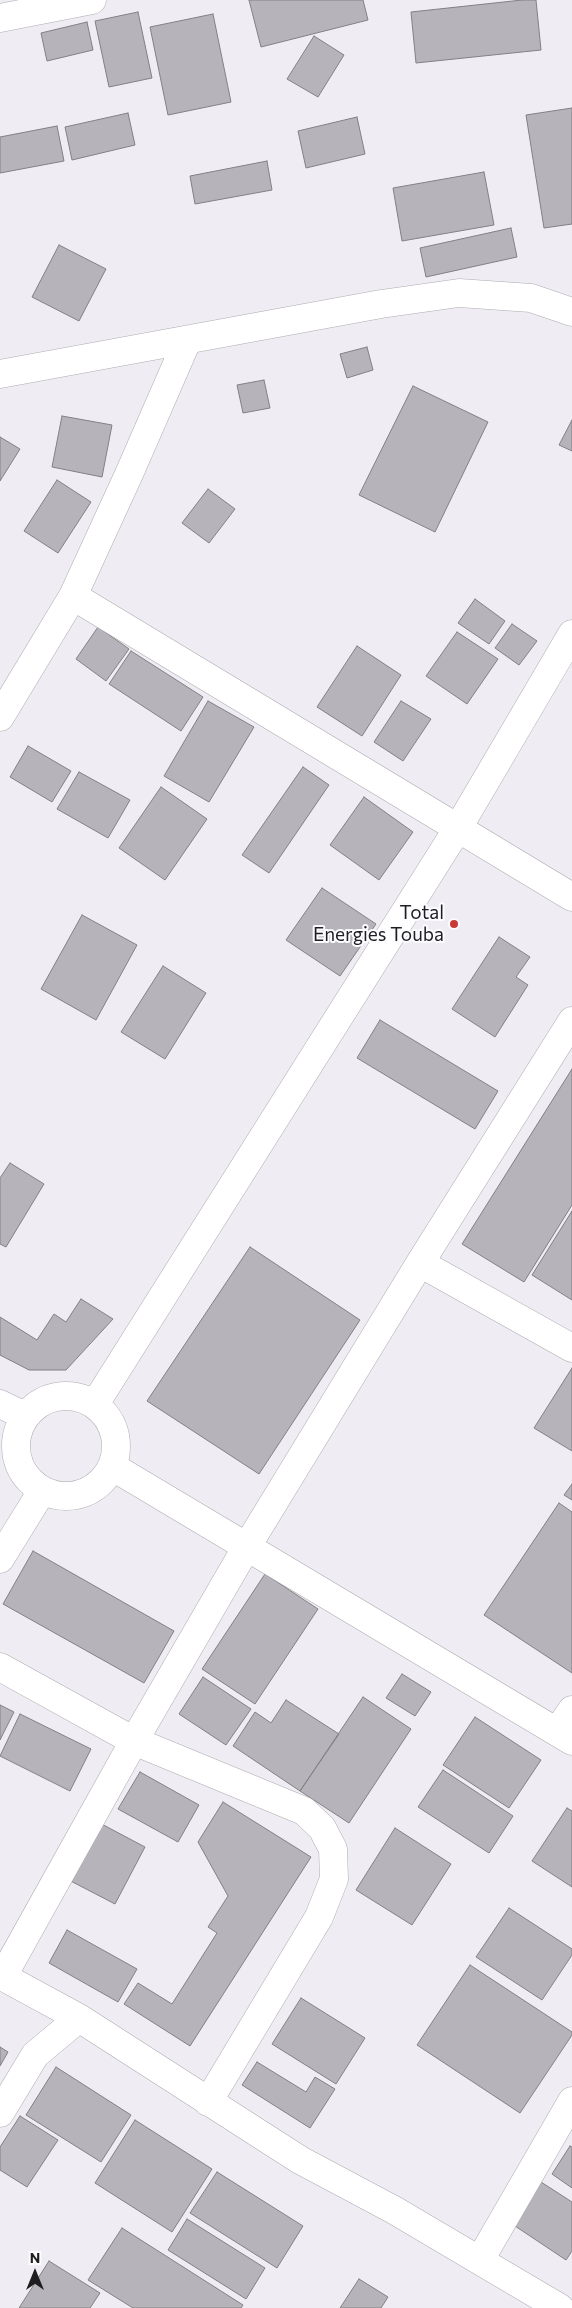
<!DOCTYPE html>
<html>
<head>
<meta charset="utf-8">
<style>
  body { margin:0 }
  #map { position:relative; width:572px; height:2308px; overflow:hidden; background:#efedf3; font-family:Commissioner,sans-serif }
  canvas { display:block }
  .north { position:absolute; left:10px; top:2248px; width:50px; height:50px; -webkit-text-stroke:4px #fcfbfe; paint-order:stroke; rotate:0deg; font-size:14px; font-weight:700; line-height:20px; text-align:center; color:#1e1d20 }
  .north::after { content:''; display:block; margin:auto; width:18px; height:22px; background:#1e1d20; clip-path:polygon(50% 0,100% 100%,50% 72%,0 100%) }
</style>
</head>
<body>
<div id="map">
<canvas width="572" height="2308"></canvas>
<div class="north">N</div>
</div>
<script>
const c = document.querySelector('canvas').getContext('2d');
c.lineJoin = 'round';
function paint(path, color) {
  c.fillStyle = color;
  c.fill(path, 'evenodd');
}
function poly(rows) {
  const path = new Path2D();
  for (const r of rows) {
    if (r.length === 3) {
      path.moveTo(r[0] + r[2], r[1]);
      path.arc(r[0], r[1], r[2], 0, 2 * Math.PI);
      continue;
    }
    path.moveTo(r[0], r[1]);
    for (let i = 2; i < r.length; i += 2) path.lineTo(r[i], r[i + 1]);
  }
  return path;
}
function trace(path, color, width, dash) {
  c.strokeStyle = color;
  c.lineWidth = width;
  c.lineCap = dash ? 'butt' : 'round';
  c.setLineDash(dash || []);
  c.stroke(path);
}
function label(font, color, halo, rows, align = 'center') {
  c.font = font + ' Commissioner,sans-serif';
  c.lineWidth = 4;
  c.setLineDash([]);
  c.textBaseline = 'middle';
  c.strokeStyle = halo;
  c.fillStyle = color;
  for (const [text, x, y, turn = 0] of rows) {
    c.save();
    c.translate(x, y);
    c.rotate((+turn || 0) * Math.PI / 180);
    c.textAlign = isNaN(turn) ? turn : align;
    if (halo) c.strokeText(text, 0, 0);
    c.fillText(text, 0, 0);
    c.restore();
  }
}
const building = poly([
  [249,0,363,0,368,20,261,47,249,0],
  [522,0,536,0,541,50,416,63,411,12,522,0],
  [138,12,152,78,109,87,95,21,138,12],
  [213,14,231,102,168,115,150,27,213,14],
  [87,22,93,50,47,61,41,33,87,22],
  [314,36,344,55,318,97,287,79,314,36],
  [572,108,572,224,544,228,526,115,572,108],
  [128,113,135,145,72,160,65,127,128,113],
  [357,117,365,154,306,168,298,131,357,117],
  [57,126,64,161,0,173,0,137,57,126],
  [267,161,272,190,195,204,190,176,267,161],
  [484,172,494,225,402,241,393,188,484,172],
  [511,228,517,257,426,277,420,248,511,228],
  [59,245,106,269,79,321,32,297,59,245],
  [367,347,373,370,347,378,340,354,367,347],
  [264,380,270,408,243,413,237,385,264,380],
  [413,386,488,422,435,532,359,495,413,386],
  [62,416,112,425,102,477,52,467,62,416],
  [572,420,572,451,559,445,572,420],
  [0,437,20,449,0,481,0,437],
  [57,480,91,502,58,553,24,531,57,480],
  [208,489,235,509,209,543,182,523,208,489],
  [475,599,505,621,489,644,458,623,475,599],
  [512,624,537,641,519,665,495,648,512,624],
  [98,627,129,649,106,681,76,659,98,627],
  [457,632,498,659,467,704,426,676,457,632],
  [357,646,401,675,362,736,317,707,357,646],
  [131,651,203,697,181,731,109,684,131,651],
  [208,701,254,727,209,802,164,776,208,701],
  [401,701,431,719,403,761,374,742,401,701],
  [28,746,71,771,52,802,10,777,28,746],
  [303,767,329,785,269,873,242,855,303,767],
  [79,772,130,800,108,838,57,809,79,772],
  [161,787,207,819,165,880,119,848,161,787],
  [364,797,413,832,379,880,330,845,364,797],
  [322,888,376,924,340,976,286,940,322,888],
  [82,915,137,945,96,1020,41,989,82,915],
  [499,937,530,957,516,977,528,985,495,1037,452,1009,499,937],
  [163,966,206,993,165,1059,121,1032,163,966],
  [380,1020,498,1091,475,1129,357,1058,380,1020],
  [572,1069,572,1205,524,1282,462,1244,572,1069],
  [10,1163,44,1184,6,1247,0,1244,0,1178,10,1163],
  [572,1211,572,1300,532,1275,572,1211],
  [250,1247,360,1320,259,1474,147,1401,250,1247],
  [81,1299,113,1319,66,1370,29,1370,0,1355,0,1317,37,1340,54,1314,66,1322,81,1299],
  [572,1368,572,1451,534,1428,572,1368],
  [572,1484,572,1500,564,1495,572,1484],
  [559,1503,572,1512,572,1673,484,1615,559,1503],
  [33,1551,174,1631,144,1683,3,1604,33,1551],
  [265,1574,318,1609,255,1704,202,1669,265,1574],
  [402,1674,431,1692,415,1716,386,1698,402,1674],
  [203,1677,251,1709,226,1745,179,1714,203,1677],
  [363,1697,411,1729,349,1823,300,1791,363,1697],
  [286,1700,339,1734,300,1791,233,1746,255,1712,271,1723,286,1700],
  [0,1705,14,1712,0,1740,0,1705],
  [20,1714,91,1749,70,1791,0,1756,20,1714],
  [475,1717,541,1760,509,1808,443,1765,475,1717],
  [443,1770,513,1816,489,1853,418,1807,443,1770],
  [140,1772,199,1805,178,1842,118,1809,140,1772],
  [223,1802,311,1857,190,2046,124,2004,138,1983,172,2004,217,1933,208,1927,228,1896,198,1842,223,1802],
  [567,1808,572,1811,572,1887,532,1861,567,1808],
  [94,1820,145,1847,115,1904,63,1877,94,1820],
  [395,1828,451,1864,412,1925,356,1890,395,1828],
  [509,1908,572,1949,572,1955,542,2000,476,1957,509,1908],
  [67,1930,137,1969,118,2002,49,1963,67,1930],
  [470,1965,572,2032,572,2035,520,2113,417,2045,470,1965],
  [301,1998,365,2038,336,2084,272,2044,301,1998],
  [0,2047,8,2052,0,2066,0,2047],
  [257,2062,306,2092,315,2077,335,2089,310,2128,242,2085,257,2062],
  [56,2067,131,2115,101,2162,26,2115,56,2067],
  [20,2116,58,2140,27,2187,0,2170,0,2147,20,2116],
  [135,2120,212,2169,172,2232,95,2183,135,2120],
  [570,2146,572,2147,572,2188,552,2174,570,2146],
  [217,2172,303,2226,277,2268,190,2213,217,2172],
  [541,2182,572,2202,572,2251,566,2260,512,2224,541,2182],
  [187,2219,265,2268,246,2299,168,2250,187,2219],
  [122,2228,243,2305,241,2308,133,2308,88,2280,122,2228],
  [49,2261,100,2293,90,2308,19,2308,49,2261],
  [359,2279,388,2297,381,2308,340,2308,359,2279]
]);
paint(building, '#b6b4ba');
trace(building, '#818085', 1);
const minor = poly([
  [0,18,92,0],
  [0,374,381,304,459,293,531,298,572,312],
  [73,596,572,897],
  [0,717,73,596,129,474,187,341],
  [420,1263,572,1348],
  [66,1446,50],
  [0,1404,25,1416],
  [95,1404,458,828,572,634],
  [113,1467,572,1741],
  [0,1559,42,1491],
  [0,1667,134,1741,304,1811,322,1828,333,1849,334,1879,319,1917,208,2102],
  [557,1732,572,1710],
  [0,1975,79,2018,300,2160,394,2210,560,2308],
  [3,1976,134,1741,246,1548,420,1263,572,1021],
  [0,2113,35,2055,79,2018],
  [480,2260,572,2101]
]);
trace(minor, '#adabb1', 29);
trace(minor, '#fff', 28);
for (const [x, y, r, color] of [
  [454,924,5,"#c83938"]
]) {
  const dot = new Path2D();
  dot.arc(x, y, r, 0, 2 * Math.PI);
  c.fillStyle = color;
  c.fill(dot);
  trace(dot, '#fcfbfe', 2);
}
label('19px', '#1e1d20', '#fcfbfe', [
  ["Total",444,913],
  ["Energies Touba",444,935]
], 'right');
</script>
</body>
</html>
